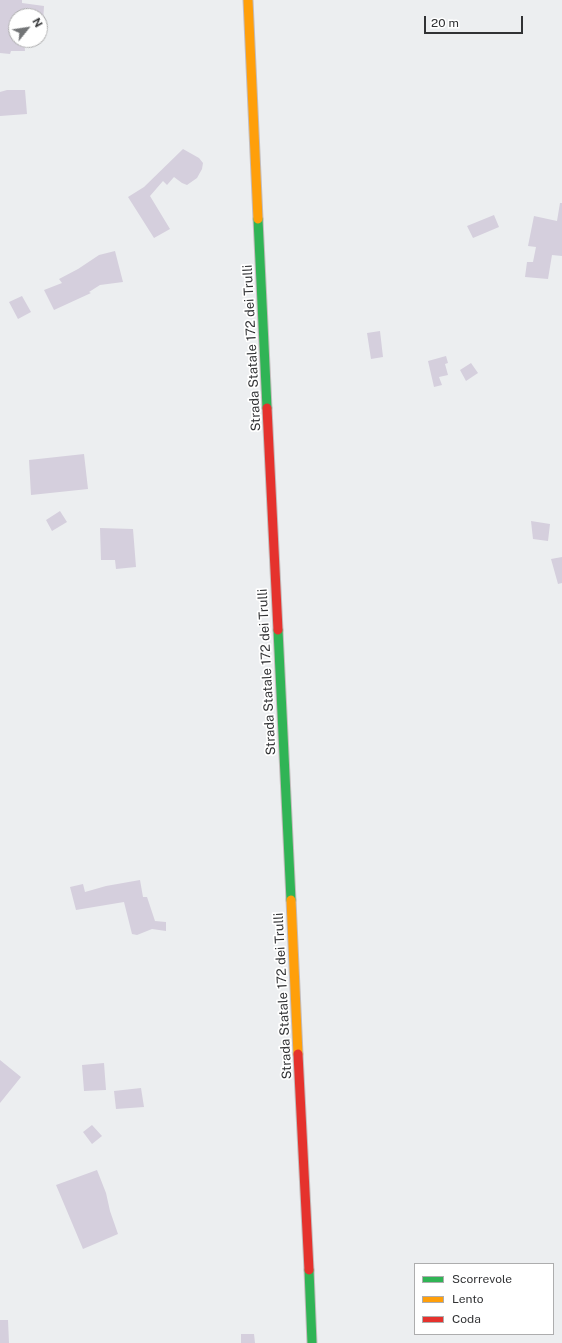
<!DOCTYPE html>
<html>
<head>
<meta charset="utf-8">
<style>
  body { margin:0 }
  #map { position:relative; width:562px; height:1343px; overflow:hidden; background:#eceef0; font-family:"Public Sans",sans-serif }
  canvas { display:block }
  .legend { position:absolute; left:414px; top:1263px; width:140px; height:72px; box-sizing:border-box; background:#fff; border:1px solid #adadae; margin:0; padding:5px 7px; list-style:none; font-size:12px; color:#313234 }
  .legend li { display:flex; align-items:center; gap:8px; height:20px }
  .legend b { width:20px; border:1px solid #adadae }
  .north { position:absolute; left:8px; top:8px; width:40px; height:40px; box-sizing:border-box; background:#fff; border:1px solid #adadae; border-radius:50%; rotate:60deg; font-size:11px; font-weight:700; line-height:16px; text-align:center; color:#313234 }
  .north::after { content:''; display:block; margin:auto; width:14px; height:18px; background:#727476; clip-path:polygon(50% 0,100% 100%,50% 72%,0 100%) }
  .scale { position:absolute; left:424px; top:16px; width:99px; height:18px; box-sizing:border-box; border:2px solid #313234; border-top:0; padding-left:5px; font-size:12px; line-height:14px; white-space:nowrap; color:#313234; -webkit-text-stroke:3px #fff; paint-order:stroke }
</style>
</head>
<body>
<div id="map">
<canvas width="562" height="1343"></canvas>
<ul class="legend">
<li><b style="height:5px;background:#30b455"></b>Scorrevole</li>
<li><b style="height:5px;background:#ff9f0a"></b>Lento</li>
<li><b style="height:5px;background:#e5322d"></b>Coda</li>
</ul>
<div class="north">N</div>
<div class="scale">20 m</div>
</div>
<script>
const c = document.querySelector('canvas').getContext('2d');
c.lineJoin = 'round';
function paint(path, color) {
  c.fillStyle = color;
  c.fill(path, 'evenodd');
}
function poly(rows) {
  const path = new Path2D();
  for (const r of rows) {
    path.moveTo(r[0], r[1]);
    for (let i = 2; i < r.length; i += 2) path.lineTo(r[i], r[i + 1]);
  }
  return path;
}
function trace(path, color, width, dash) {
  c.strokeStyle = color;
  c.lineWidth = width;
  c.lineCap = dash ? 'butt' : 'round';
  c.setLineDash(dash || []);
  c.stroke(path);
}
function label(font, color, halo, rows, align = 'center') {
  c.font = font + ' "Public Sans",sans-serif';
  c.lineWidth = 3.5;
  c.setLineDash([]);
  c.textBaseline = 'middle';
  c.strokeStyle = halo;
  c.fillStyle = color;
  for (const [text, x, y, turn = 0] of rows) {
    c.save();
    c.translate(x, y);
    c.rotate((+turn || 0) * Math.PI / 180);
    c.textAlign = isNaN(turn) ? turn : align;
    if (halo) c.strokeText(text, 0, 0);
    c.fillText(text, 0, 0);
    c.restore();
  }
}
paint(poly([
  [0,0,22,0,22,3,44,6,43,22,40,22,40,16,16,16,16,22,14,22,15,38,16,38,16,40,24,40,25,51,11,51,10,54,0,53],
  [7,90,25,90,27,114,0,116,0,92],
  [183,149,199,158,203,163,202,169,197,178,187,185,182,183,174,177,167,185,163,181,150,196,170,229,154,238,128,197,144,187],
  [560,203,562,203,562,256,552,255,548,279,525,277,527,262,533,262,536,247,528,246,534,216,557,221],
  [494,215,499,227,473,238,467,226],
  [115,251,123,282,100,285,89,292,91,293,54,310,44,290,62,283,59,279,78,269,99,255],
  [22,296,31,312,18,319,9,302],
  [380,331,383,357,371,359,367,333],
  [446,356,448,363,445,364,448,375,439,377,442,385,434,387,428,361],
  [471,363,478,373,466,381,460,370],
  [84,454,88,489,31,495,29,460],
  [60,511,67,522,52,531,46,520],
  [531,521,550,524,548,541,533,539],
  [100,528,133,529,136,567,116,569,115,560,101,560],
  [562,557,562,583,558,584,551,559],
  [140,880,143,897,147,897,155,921,166,922,166,931,152,929,137,935,132,934,124,902,76,910,70,887,83,884,85,892,106,886],
  [0,1060,21,1077,0,1103],
  [104,1063,106,1090,84,1091,82,1065],
  [141,1088,144,1107,116,1109,114,1091],
  [92,1125,102,1136,92,1144,83,1132],
  [97,1170,106,1193,110,1211,118,1234,83,1249,56,1185],
  [0,1320,8,1320,9,1343,0,1343],
  [241,1334,254,1334,255,1343,241,1343]
]), '#d5cfdd');
const fast = poly([
  [258,219,267,408],
  [278,630,291,900],
  [309,1270,312,1343]
]);
const slow = poly([
  [248,0,258,219],
  [291,900,298,1054]
]);
const jam = poly([
  [267,408,278,630],
  [298,1054,309,1270]
]);
trace(fast, '#c3bcbc', 11);
trace(slow, '#c3bcbc', 11);
trace(jam, '#c3bcbc', 11);
trace(fast, '#30b455', 9);
trace(slow, '#ff9f0a', 9);
trace(jam, '#e5322d', 9);
label('13px', '#313234', '#fff', [
  ["Strada Statale 172 dei Trulli",252,348,-93],
  ["Strada Statale 172 dei Trulli",267,672,-93],
  ["Strada Statale 172 dei Trulli",283,996,-93]
]);
</script>
</body>
</html>
